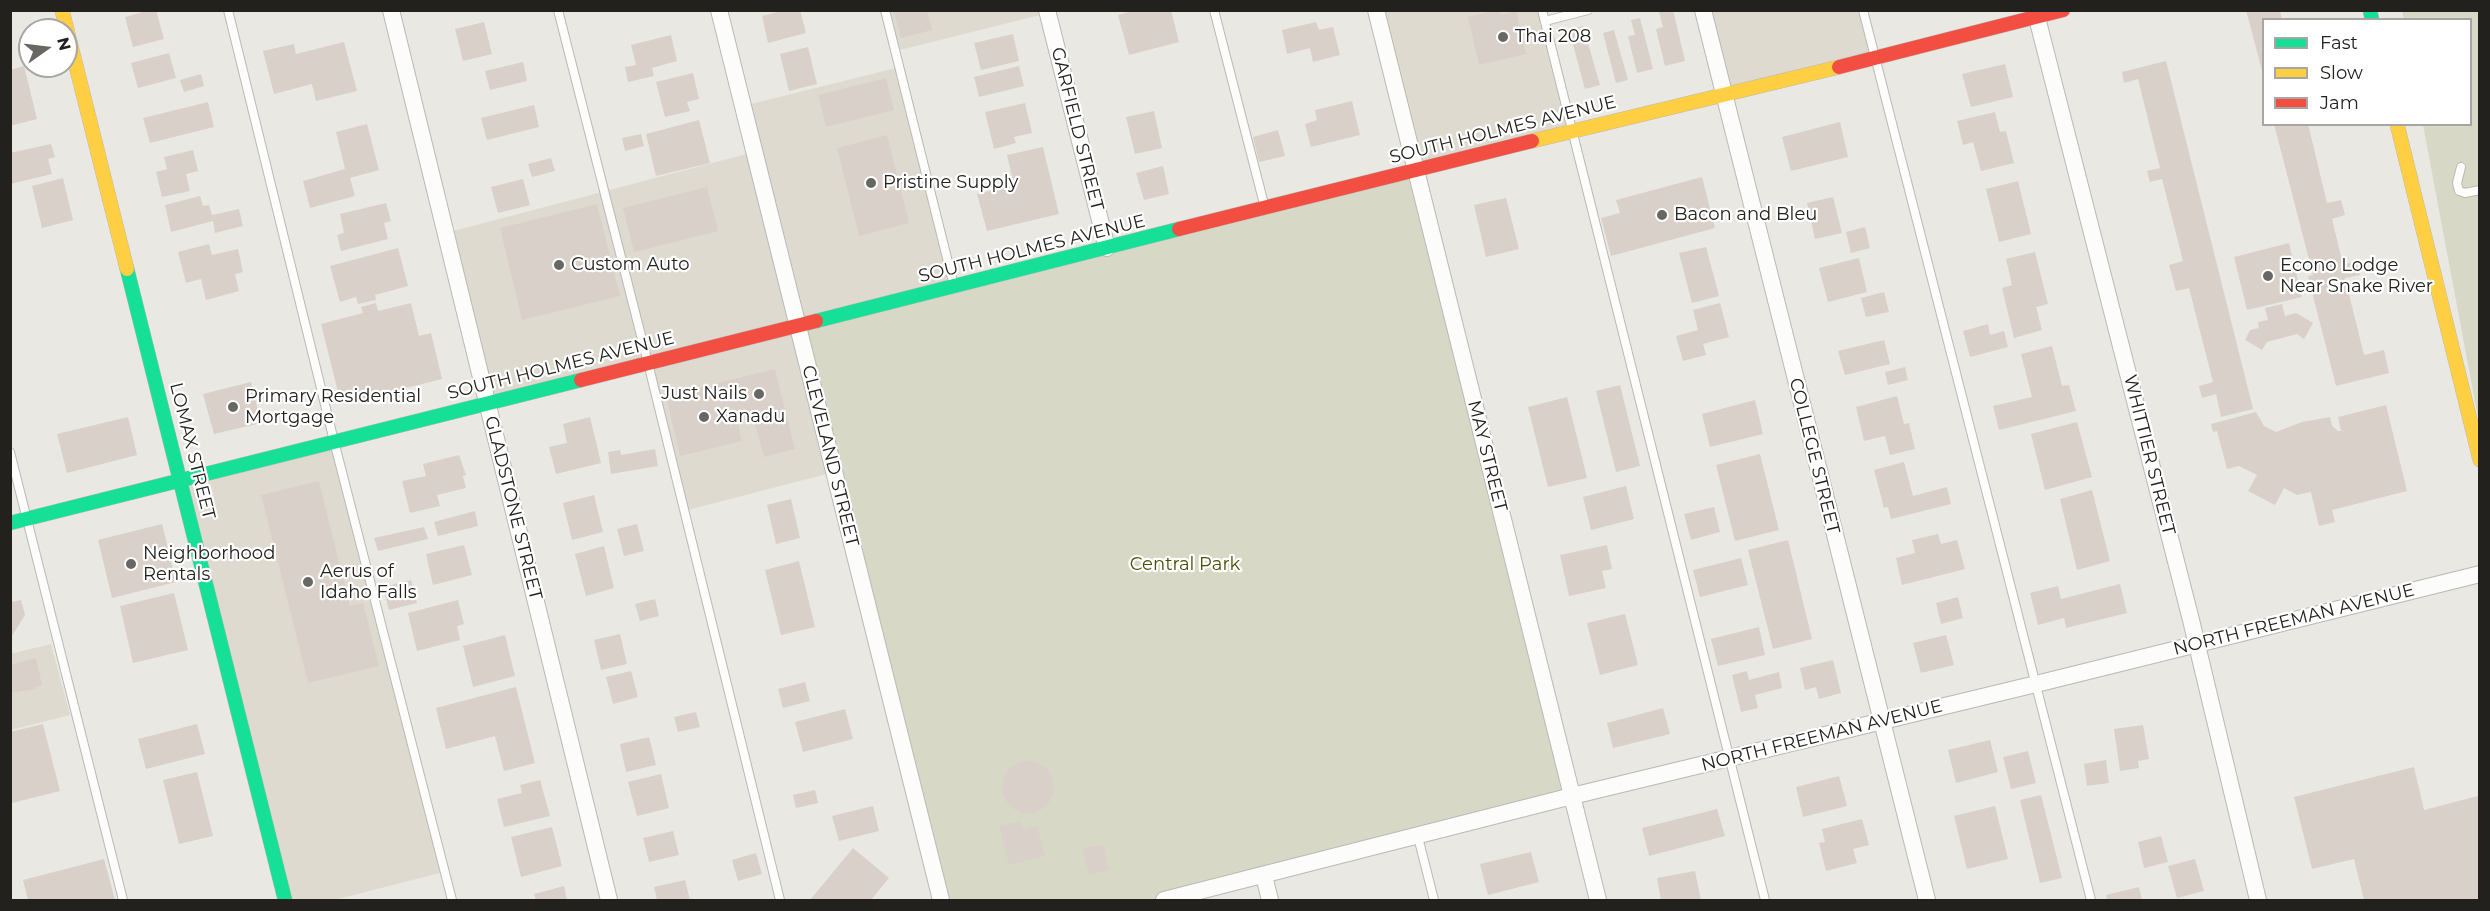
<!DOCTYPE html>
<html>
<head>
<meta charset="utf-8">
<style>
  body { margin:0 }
  #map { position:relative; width:2490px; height:911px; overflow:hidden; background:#e9e8e2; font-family:Montserrat,sans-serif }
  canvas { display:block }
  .frame { position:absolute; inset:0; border:12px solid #22211e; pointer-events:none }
  .legend { position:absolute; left:2262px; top:18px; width:210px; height:108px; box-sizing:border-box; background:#fff; border:2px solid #a7a6a5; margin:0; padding:8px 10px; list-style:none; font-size:18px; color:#22211e }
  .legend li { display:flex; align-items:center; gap:12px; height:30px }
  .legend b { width:30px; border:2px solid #a7a6a5 }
  .north { position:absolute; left:18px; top:18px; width:60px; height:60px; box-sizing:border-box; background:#fff; border:2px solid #a7a6a5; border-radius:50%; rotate:76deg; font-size:16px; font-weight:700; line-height:24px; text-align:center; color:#22211e }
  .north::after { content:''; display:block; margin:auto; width:21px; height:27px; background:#686763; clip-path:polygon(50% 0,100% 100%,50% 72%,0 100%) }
</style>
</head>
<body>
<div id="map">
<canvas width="2490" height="911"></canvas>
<div class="frame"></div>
<ul class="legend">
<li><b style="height:8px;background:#16e098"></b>Fast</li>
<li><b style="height:8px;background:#ffcf43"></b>Slow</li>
<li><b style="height:8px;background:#f24e42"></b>Jam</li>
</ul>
<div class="north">N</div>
</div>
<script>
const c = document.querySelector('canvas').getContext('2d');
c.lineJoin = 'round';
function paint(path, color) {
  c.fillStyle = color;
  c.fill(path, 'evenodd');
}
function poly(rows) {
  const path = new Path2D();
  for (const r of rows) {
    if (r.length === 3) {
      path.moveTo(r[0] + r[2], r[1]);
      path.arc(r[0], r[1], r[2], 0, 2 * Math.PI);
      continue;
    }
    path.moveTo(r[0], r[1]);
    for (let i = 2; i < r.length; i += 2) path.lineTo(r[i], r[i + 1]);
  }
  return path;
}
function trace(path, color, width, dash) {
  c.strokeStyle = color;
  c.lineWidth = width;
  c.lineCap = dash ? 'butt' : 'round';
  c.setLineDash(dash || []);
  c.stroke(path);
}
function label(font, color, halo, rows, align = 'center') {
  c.font = font + ' Montserrat,sans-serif';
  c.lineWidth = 4.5;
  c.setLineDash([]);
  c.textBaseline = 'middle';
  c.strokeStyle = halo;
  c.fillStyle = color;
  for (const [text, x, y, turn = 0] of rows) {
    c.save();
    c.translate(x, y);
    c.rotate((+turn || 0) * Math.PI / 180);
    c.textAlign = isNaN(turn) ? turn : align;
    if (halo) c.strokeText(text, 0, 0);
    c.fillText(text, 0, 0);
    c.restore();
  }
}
paint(poly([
  [1047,10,1048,13,896,51,885,11],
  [1376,11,1542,11,1572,131,1415,170],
  [1703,11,1863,11,1875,59,1724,94],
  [900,67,954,286,834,472,684,511,648,363,487,403,446,233,754,152,743,106],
  [334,441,444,872,334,900,285,900,180,479],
  [51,644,70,715,11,730,10,654]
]), '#dedacf');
paint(poly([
  [2402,11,2479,11,2479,423,2423,125,2470,124,2470,20,2404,19],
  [1415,170,1572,796,1158,900,941,900,798,327]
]), '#d7d9c6');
paint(poly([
  [150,10,156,10,164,39,133,47,125,17],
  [785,10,800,10,806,33,768,43,762,16],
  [899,10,927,10,932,30,901,38,894,12],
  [1136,10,1171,10,1179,42,1129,55,1118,15],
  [1497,10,1501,15,1516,11,1526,54,1479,65,1468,17],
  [1673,10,1685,61,1665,66,1656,29,1663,27,1659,12],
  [2246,10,2280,10,2282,20,2264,20,2264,78],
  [1640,18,1653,69,1637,73,1628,36,1635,35,1631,20],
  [484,22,492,54,463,61,455,29],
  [1316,22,1319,30,1333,27,1340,55,1313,62,1310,48,1287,54,1282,30],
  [1583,26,1600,85,1585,89,1569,30],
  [1614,30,1628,80,1616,83,1603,33],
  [1013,34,1019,61,981,70,974,43],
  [671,35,677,61,652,68,654,76,628,82,625,67,636,65,631,45],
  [344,42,357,91,316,101,312,84,274,94,263,51,294,44,296,54],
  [808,47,817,84,789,91,780,54],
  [169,53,176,78,138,88,131,63],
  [2166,61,2253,409,2221,417,2216,394,2202,398,2199,386,2213,382,2189,288,2176,291,2169,265,2183,261,2162,179,2150,182,2147,171,2160,168,2138,79,2124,83,2122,72],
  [523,62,527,81,490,90,485,71],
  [2005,64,2013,97,1971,107,1962,74],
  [24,66,37,119,10,126,10,70],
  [1019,66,1024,86,979,97,974,77],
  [693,73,699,99,687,102,690,111,665,117,656,82],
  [201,74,204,86,184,92,180,80],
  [886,78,894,110,826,127,818,95],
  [1352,101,1360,135,1311,147,1305,124,1317,120,1315,110],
  [208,102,214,127,150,143,143,118],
  [1025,103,1032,133,1014,137,1016,143,994,149,985,112],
  [534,105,539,127,487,140,481,118],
  [1154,111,1162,148,1135,154,1126,117],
  [1995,112,2000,132,2006,131,2014,163,1981,171,1973,142,1963,145,1957,121],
  [699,120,710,163,656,176,646,134],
  [1840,122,1848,157,1791,171,1782,137],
  [367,124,379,170,350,178,355,196,310,208,303,181,345,169,336,132],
  [2274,124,2308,124,2327,203,2341,200,2345,215,2332,219,2343,265,2356,261,2360,275,2345,278,2364,355,2384,350,2389,373,2336,386,2308,276,2313,275],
  [1278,130,1285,156,1259,162,1253,137],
  [641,134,644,146,625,151,622,138],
  [887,135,909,223,859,236,837,148],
  [51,144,55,157,48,159,52,174,10,184,10,153],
  [1043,147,1059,214,987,231,977,194,1014,185,1007,155],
  [193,150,198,171,186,174,190,191,162,197,156,172,167,169,164,157],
  [551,158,555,171,532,177,528,164],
  [1163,166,1169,194,1144,200,1136,173],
  [1702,177,1715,228,1611,256,1601,218,1620,213,1616,200],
  [63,178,73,220,42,228,32,186],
  [523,179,530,205,498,213,491,187],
  [2018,181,2031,234,1999,242,1986,189],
  [707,187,718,231,634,252,623,208],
  [200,196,203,206,209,205,212,215,239,209,243,226,215,233,213,221,171,232,165,205],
  [1833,197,1842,233,1815,239,1807,203],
  [1506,198,1519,249,1486,257,1474,205],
  [386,203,391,221,384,223,388,239,341,251,337,235,344,233,340,214],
  [597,204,620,296,522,320,500,228],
  [1865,227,1870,248,1851,253,1846,232],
  [2289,243,2302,297,2247,310,2234,257],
  [209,244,212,255,238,249,243,272,235,274,239,291,206,300,201,279,186,283,178,252],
  [1706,247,1719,296,1692,303,1679,253],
  [398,248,408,286,375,295,376,300,358,304,356,297,340,302,330,266],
  [2035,252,2048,304,2036,307,2042,330,2014,338,2002,288,2012,285,2006,259],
  [1859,258,1867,292,1828,302,1819,268],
  [1884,292,1889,312,1866,317,1861,298],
  [376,303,378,311,411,303,419,336,431,333,442,379,341,404,321,324,363,313,361,307],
  [1720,303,1729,337,1703,344,1706,355,1683,361,1676,336,1698,330,1693,310],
  [2282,304,2285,316,2296,313,2313,323,2304,339,2297,334,2267,342,2262,350,2245,340,2250,330,2259,328,2258,322,2268,320,2265,308],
  [1988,324,1990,335,2004,331,2008,347,1970,357,1963,331],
  [1884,340,1890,364,1845,375,1838,351],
  [2052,346,2062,386,2069,385,2076,411,1999,430,1993,406,2032,397,2021,354],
  [1905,367,1908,380,1888,385,1885,372],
  [775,369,795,449,764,457,752,413,736,417,742,441,680,456,666,396],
  [251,382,261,423,214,434,203,394],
  [1620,385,1640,466,1616,472,1596,391],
  [1897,396,1904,424,1909,423,1915,449,1890,455,1885,436,1864,441,1856,407],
  [1567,397,1587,478,1548,487,1528,407],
  [1755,400,1763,434,1710,447,1702,414],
  [2386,405,2407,491,2332,510,2335,522,2319,526,2311,492,2297,495,2284,488,2275,505,2248,491,2257,475,2239,466,2227,469,2217,431,2213,432,2211,424,2256,412,2264,426,2276,432,2302,422,2330,417,2332,426,2338,431,2341,431,2338,417],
  [128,417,137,455,67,473,57,434],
  [590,417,601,463,556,474,549,447,567,443,563,424],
  [2077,422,2092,477,2045,490,2031,434],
  [655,449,658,466,611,474,608,452,620,450,621,455],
  [1760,454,1779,530,1735,541,1716,465],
  [459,455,466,475,463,476,466,488,437,495,440,506,410,513,402,481,426,476,423,464],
  [1904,462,1913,496,1947,487,1951,504,1891,519,1888,507,1884,508,1874,470],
  [319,481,350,606,363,603,379,666,308,683,261,495],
  [1626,486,1634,519,1591,530,1583,497],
  [2092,490,2110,561,2077,570,2060,499],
  [594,495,603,532,572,540,563,503],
  [791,499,800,538,776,544,767,505],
  [1714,507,1720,532,1691,540,1684,514],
  [475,511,478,526,438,536,434,522],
  [162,524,176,582,112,598,98,540],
  [637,524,644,551,624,556,617,529],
  [424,527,428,539,378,551,374,538],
  [1938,534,1941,544,1957,540,1965,569,1902,585,1896,558,1915,553,1912,540],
  [1788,540,1812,639,1773,649,1748,550],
  [464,545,472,575,433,585,426,554],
  [1607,545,1612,569,1602,571,1606,588,1569,596,1560,555],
  [604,546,614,588,586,596,575,554],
  [1741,558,1748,585,1700,597,1693,570],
  [799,561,815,627,781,635,765,570],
  [411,580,417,603,389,610,383,587],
  [2120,584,2127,613,2066,628,2064,618,2038,625,2030,593,2058,586,2061,599],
  [174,593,188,650,133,663,120,606],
  [1958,597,1963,618,1941,624,1936,603],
  [655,599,659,616,640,621,635,604],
  [21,600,25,615,10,639,10,602],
  [458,600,464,624,457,626,460,640,417,651,408,613],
  [1625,614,1638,665,1600,675,1587,623],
  [1759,627,1765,655,1718,666,1711,639],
  [620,634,627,664,601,670,594,640],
  [505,635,515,676,473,687,463,646],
  [1946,635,1954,665,1921,673,1913,643],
  [36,658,42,685,35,687,36,689,10,693,10,665],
  [1833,660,1841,693,1819,699,1816,687,1805,690,1800,668],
  [631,671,638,697,613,704,606,677],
  [1747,671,1749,680,1779,672,1782,688,1755,695,1758,708,1741,712,1732,675],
  [805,682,810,701,783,708,778,689],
  [516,687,535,763,504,771,495,736,446,749,436,708],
  [1663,708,1670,734,1613,748,1607,723],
  [845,709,853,739,803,752,795,722],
  [696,712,700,727,678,732,674,717],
  [43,724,60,791,12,803,10,732],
  [197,724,205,754,146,769,138,739],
  [2143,725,2149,759,2138,761,2139,768,2120,771,2114,729],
  [649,737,656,765,626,772,620,744],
  [1990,740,1998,772,1956,783,1948,750],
  [2028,751,2036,783,2011,789,2003,757],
  [2106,760,2109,783,2087,786,2084,764],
  [1028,787,26],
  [2414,767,2424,810,2478,796,2480,900,2364,900,2354,859,2312,869,2294,797],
  [197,772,213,836,179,844,163,780],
  [661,774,669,808,637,816,628,782],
  [1839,776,1847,806,1803,817,1796,787],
  [540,780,550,816,504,827,497,799,522,793,520,785],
  [815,790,818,803,796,808,793,795],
  [2041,795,2062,878,2040,883,2020,800],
  [873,806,879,831,839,841,832,816],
  [1995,806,2008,859,1967,869,1954,816],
  [1717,809,1725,836,1649,856,1642,828],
  [1862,819,1869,845,1853,849,1857,863,1826,871,1819,843,1825,842,1822,829],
  [1021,821,1023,830,1037,826,1045,856,1009,865,999,826],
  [552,827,562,866,521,877,511,837],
  [673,831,679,855,649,862,643,838],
  [2161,836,2168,862,2144,868,2138,842],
  [1103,844,1109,870,1089,875,1082,849],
  [853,848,889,878,871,900,810,900],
  [1531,852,1539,882,1488,895,1480,864],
  [756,853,762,874,738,881,732,860],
  [104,859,115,900,28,900,23,880],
  [2195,859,2204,891,2177,898,2168,866],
  [1695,871,1701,900,1661,900,1657,878],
  [685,880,690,900,657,900,654,887],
  [564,886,567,900,536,900,534,894],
  [2139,887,2142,900,2107,900,2106,895]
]), '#dad0ca');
const lane = poly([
  [228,10,334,441,452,900],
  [558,10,648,363,780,900],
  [885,10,954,286],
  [1214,10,1264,204],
  [1542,10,1765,900],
  [1863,10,2091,900],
  [1545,21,1588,10],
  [2461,167,2457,183,2459,191,2465,193,2480,190],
  [10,452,123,900],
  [1418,837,1434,900]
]);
const street = poly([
  [391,10,609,900],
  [719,10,941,900],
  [1047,10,1107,248],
  [1376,10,1598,900],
  [1703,10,1927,900],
  [2035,10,2191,620,2258,900],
  [1264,876,1270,900],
  [1164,900,1572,796,2036,684,2480,574]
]);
const fast = poly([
  [2370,10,2372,20],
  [127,269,285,900],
  [816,321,1179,229],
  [10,523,581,380]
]);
const slow = poly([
  [62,10,127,269],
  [2397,124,2480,460],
  [1532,141,1839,67]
]);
const jam = poly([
  [1839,67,2063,10],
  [1179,229,1532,141],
  [581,380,816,321]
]);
trace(lane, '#bab9b5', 10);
trace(street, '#bab9b5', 18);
trace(fast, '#bab9b5', 15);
trace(slow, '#bab9b5', 15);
trace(jam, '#bab9b5', 15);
trace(lane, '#fcfcfb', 8);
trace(street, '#fcfcfb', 16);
trace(fast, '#16e098', 14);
trace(slow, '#ffcf43', 14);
trace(jam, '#f24e42', 14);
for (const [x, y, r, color] of [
  [1503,37,6,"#686763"],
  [871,183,6,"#686763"],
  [1662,215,6,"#686763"],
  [559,265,6,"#686763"],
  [2268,276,6,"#686763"],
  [759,394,6,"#686763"],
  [233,407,6,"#686763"],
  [704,417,6,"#686763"],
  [131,564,6,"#686763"],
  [308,582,6,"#686763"]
]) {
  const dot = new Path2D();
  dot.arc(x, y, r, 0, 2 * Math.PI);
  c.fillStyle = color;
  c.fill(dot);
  trace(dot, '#fff', 2);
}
label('18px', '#22211e', '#fff', [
  ["Thai 208",1515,37],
  ["Pristine Supply",883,183],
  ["Bacon and Bleu",1674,215],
  ["Custom Auto",571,265],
  ["Econo Lodge",2280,266],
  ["Near Snake River",2280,287],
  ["Just Nails",747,394,"right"],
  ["Primary Residential",245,397],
  ["Mortgage",245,418],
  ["Xanadu",716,417],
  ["Neighborhood",143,554],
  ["Rentals",143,575],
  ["Aerus of",320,572],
  ["Idaho Falls",320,593]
], 'left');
label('18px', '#22211e', '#fff', [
  ["GARFIELD STREET",1077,129,76],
  ["SOUTH HOLMES AVENUE",1503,130,-14],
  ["SOUTH HOLMES AVENUE",1032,249,-14],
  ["SOUTH HOLMES AVENUE",561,366,-14],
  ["LOMAX STREET",192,451,76],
  ["WHITTIER STREET",2149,455,76],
  ["CLEVELAND STREET",830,456,76],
  ["MAY STREET",1487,456,76],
  ["COLLEGE STREET",1814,456,76],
  ["GLADSTONE STREET",513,508,76],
  ["NORTH FREEMAN AVENUE",2294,620,-14],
  ["NORTH FREEMAN AVENUE",1822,736,-14]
]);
label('18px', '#4b4f05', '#fff', [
  ["Central Park",1185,565]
]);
</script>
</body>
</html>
